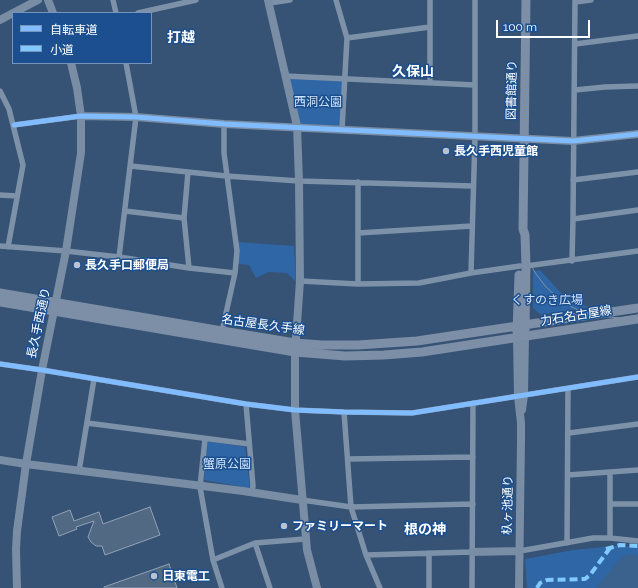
<!DOCTYPE html>
<html>
<head>
<meta charset="utf-8">
<style>
  body { margin:0 }
  #map { position:relative; width:638px; height:588px; overflow:hidden; background:#365274; font-family:Raleway,"Noto Sans JP",sans-serif }
  canvas { display:block }
  .legend { position:absolute; left:12px; top:12px; width:140px; height:52px; box-sizing:border-box; background:#1b4f8f; border:1px solid #7695bc; margin:0; padding:5px 7px; list-style:none; font-size:12px; color:#fff }
  .legend li { display:flex; align-items:center; gap:8px; height:20px }
  .legend b { width:20px; border:1px solid #7695bc }
  .scale { position:absolute; left:496px; top:20px; width:94px; height:18px; box-sizing:border-box; border:2px solid #fff; border-top:0; padding-left:5px; font-size:12px; line-height:14px; white-space:nowrap; color:#fff; -webkit-text-stroke:3px #1b4f8f; paint-order:stroke }
</style>
</head>
<body>
<div id="map">
<canvas width="638" height="588"></canvas>
<ul class="legend">
<li><b style="height:5px;background:#80bcff"></b>自転車道</li>
<li><b style="height:5px;background:#80caff"></b>小道</li>
</ul>
<div class="scale">100 m</div>
</div>
<script>
const c = document.querySelector('canvas').getContext('2d');
c.lineJoin = 'round';
function paint(path, color) {
  c.fillStyle = color;
  c.fill(path, 'evenodd');
}
function poly(rows) {
  const path = new Path2D();
  for (const r of rows) {
    path.moveTo(r[0], r[1]);
    for (let i = 2; i < r.length; i += 2) path.lineTo(r[i], r[i + 1]);
  }
  return path;
}
function trace(path, color, width, dash) {
  c.strokeStyle = color;
  c.lineWidth = width;
  c.lineCap = dash ? 'butt' : 'round';
  c.setLineDash(dash || []);
  c.stroke(path);
}
function label(font, color, halo, rows, align = 'center') {
  c.font = font + ' Raleway,"Noto Sans JP",sans-serif';
  c.lineWidth = 3;
  c.setLineDash([]);
  c.textBaseline = 'middle';
  c.strokeStyle = halo;
  c.fillStyle = color;
  for (const [text, x, y, turn = 0] of rows) {
    c.save();
    c.translate(x, y);
    c.rotate((+turn || 0) * Math.PI / 180);
    c.textAlign = isNaN(turn) ? turn : align;
    if (halo) c.strokeText(text, 0, 0);
    c.fillText(text, 0, 0);
    c.restore();
  }
}
paint(poly([
  [288,78,343,80,341,127,299,124],
  [238,242,294,246,296,282,287,273,269,272,256,278,249,265,238,264],
  [540,270,562,294,571,300,589,307,541,315,533,308,533,271],
  [207,441,245,447,250,487,248,488,204,480],
  [614,546,638,547,638,588,527,588,525,559,573,550]
]), '#2f66a5');
paint(poly([
  [630,554,638,556,638,588,596,588,620,559]
]), '#3b618d');
const building = poly([
  [150,507,160,535,105,555,102,546,96,546,91,542,88,537,94,521,76,527,77,529,59,536,52,517,70,510,74,521,99,512,103,524,150,507],
  [169,564,177,588,104,588,104,587,169,564]
]);
paint(building, '#526984');
trace(building, '#92a2b6', 1);
trace(poly([
  [113,0,116,13],
  [336,0,347,38,342,129],
  [575,2,591,0],
  [269,3,290,0],
  [138,13,196,0],
  [347,38,430,27],
  [575,44,638,36],
  [285,76,475,85],
  [430,83,430,0],
  [575,90,605,87,638,86],
  [0,91,9,109,23,165,8,247],
  [14,125,81,116],
  [131,166,226,176,299,181,473,186],
  [188,172,184,218,189,268],
  [573,180,638,172],
  [0,195,17,196],
  [125,211,184,218],
  [573,219,638,210],
  [358,233,472,226],
  [0,246,66,251,119,257,189,268,235,273],
  [119,257,136,117,126,63],
  [572,261,573,219,575,0],
  [526,266,638,251],
  [471,273,475,137,475,0],
  [300,281,358,284,419,283,471,273,520,266],
  [358,284,358,182],
  [222,331,235,273,237,251,224,153,224,124],
  [0,364,42,370,246,404,295,410,344,412,412,413,638,377],
  [246,404,253,486,252,493],
  [344,412,351,507,366,555,380,588],
  [87,423,249,444],
  [569,433,638,424],
  [205,439,200,487,213,560,222,588],
  [348,459,473,457],
  [79,471,94,379],
  [568,475,638,470],
  [302,500,351,507,473,504],
  [611,504,638,504],
  [610,538,610,472],
  [255,543,270,588],
  [567,543,568,389],
  [520,551,593,538,610,538,638,541],
  [366,555,472,552],
  [213,560,255,543,305,539],
  [429,588,429,553],
  [472,588,473,403]
]), '#7d92a8', 5.5);
trace(poly([
  [48,0,53,13],
  [268,0,297,126,299,181,300,281,295,352,295,410,307,550,317,588],
  [13,13,38,0],
  [0,20,13,13],
  [81,116,136,117,224,124,573,141,638,134],
  [517,338,518,396,521,423,521,440,519,588],
  [522,410,524,395,525,336],
  [0,460,26,464,243,491,302,500],
  [472,552,520,551],
  [17,588,16,549,17,531,26,464,42,370,66,251,81,153,81,116,77,88,71,63]
]), '#798da4', 8);
trace(poly([
  [0,293,222,331,295,343,322,345,358,345,417,341,638,308],
  [0,302,295,352,345,356,384,355,422,352,638,319],
  [525,331,526,266,525,235,523,229,526,0],
  [517,332,519,275]
]), '#7d8ea7', 9);
trace(poly([
  [523,0,521,229,528,260,536,274,546,287,564,303,580,311,599,316,620,318,638,315]
]), '#7e92a7', 1);
trace(poly([
  [606,549,620,545,638,546],
  [537,588,540,583,547,580,585,579,590,575,610,548]
]), '#80caff', 4, [8, 4]);
trace(poly([
  [14,125,81,116,136,117,224,124,573,141,638,134],
  [0,364,42,370,246,404,295,410,344,412,412,413,638,377]
]), '#80bcff', 5);
for (const [x, y, r, color] of [
  [446,151,4,"#b9c2ce"],
  [77,265,4,"#b9c2ce"],
  [284,526,4,"#b9c2ce"],
  [154,576,4,"#b9c2ce"]
]) {
  const dot = new Path2D();
  dot.arc(x, y, r, 0, 2 * Math.PI);
  c.fillStyle = color;
  c.fill(dot);
  trace(dot, '#1b4f8f', 1.5);
}
label('12px', '#fff', '#1b4f8f', [
  ["図書館通り",512,90,-89],
  ["力石名古屋線",576,316,-9],
  ["長久手西通り",39,323,-78],
  ["名古屋長久手線",263,325,8],
  ["杁ヶ池通り",508,505,-89]
]);
label('12px', '#cfe3fa', '#1b4f8f', [
  ["西洞公園",318,102],
  ["くすのき広場",547,300],
  ["蟹原公園",227,464]
]);
label('bold 12px', '#fff', '#1b4f8f', [
  ["長久手西児童館",454,151],
  ["長久手口郵便局",85,265],
  ["ファミリーマート",292,526],
  ["日東電工",162,576]
], 'left');
label('bold 14px', '#fff', '#1b4f8f', [
  ["打越",181,38],
  ["久保山",413,72],
  ["根の神",425,530]
]);
</script>
</body>
</html>
